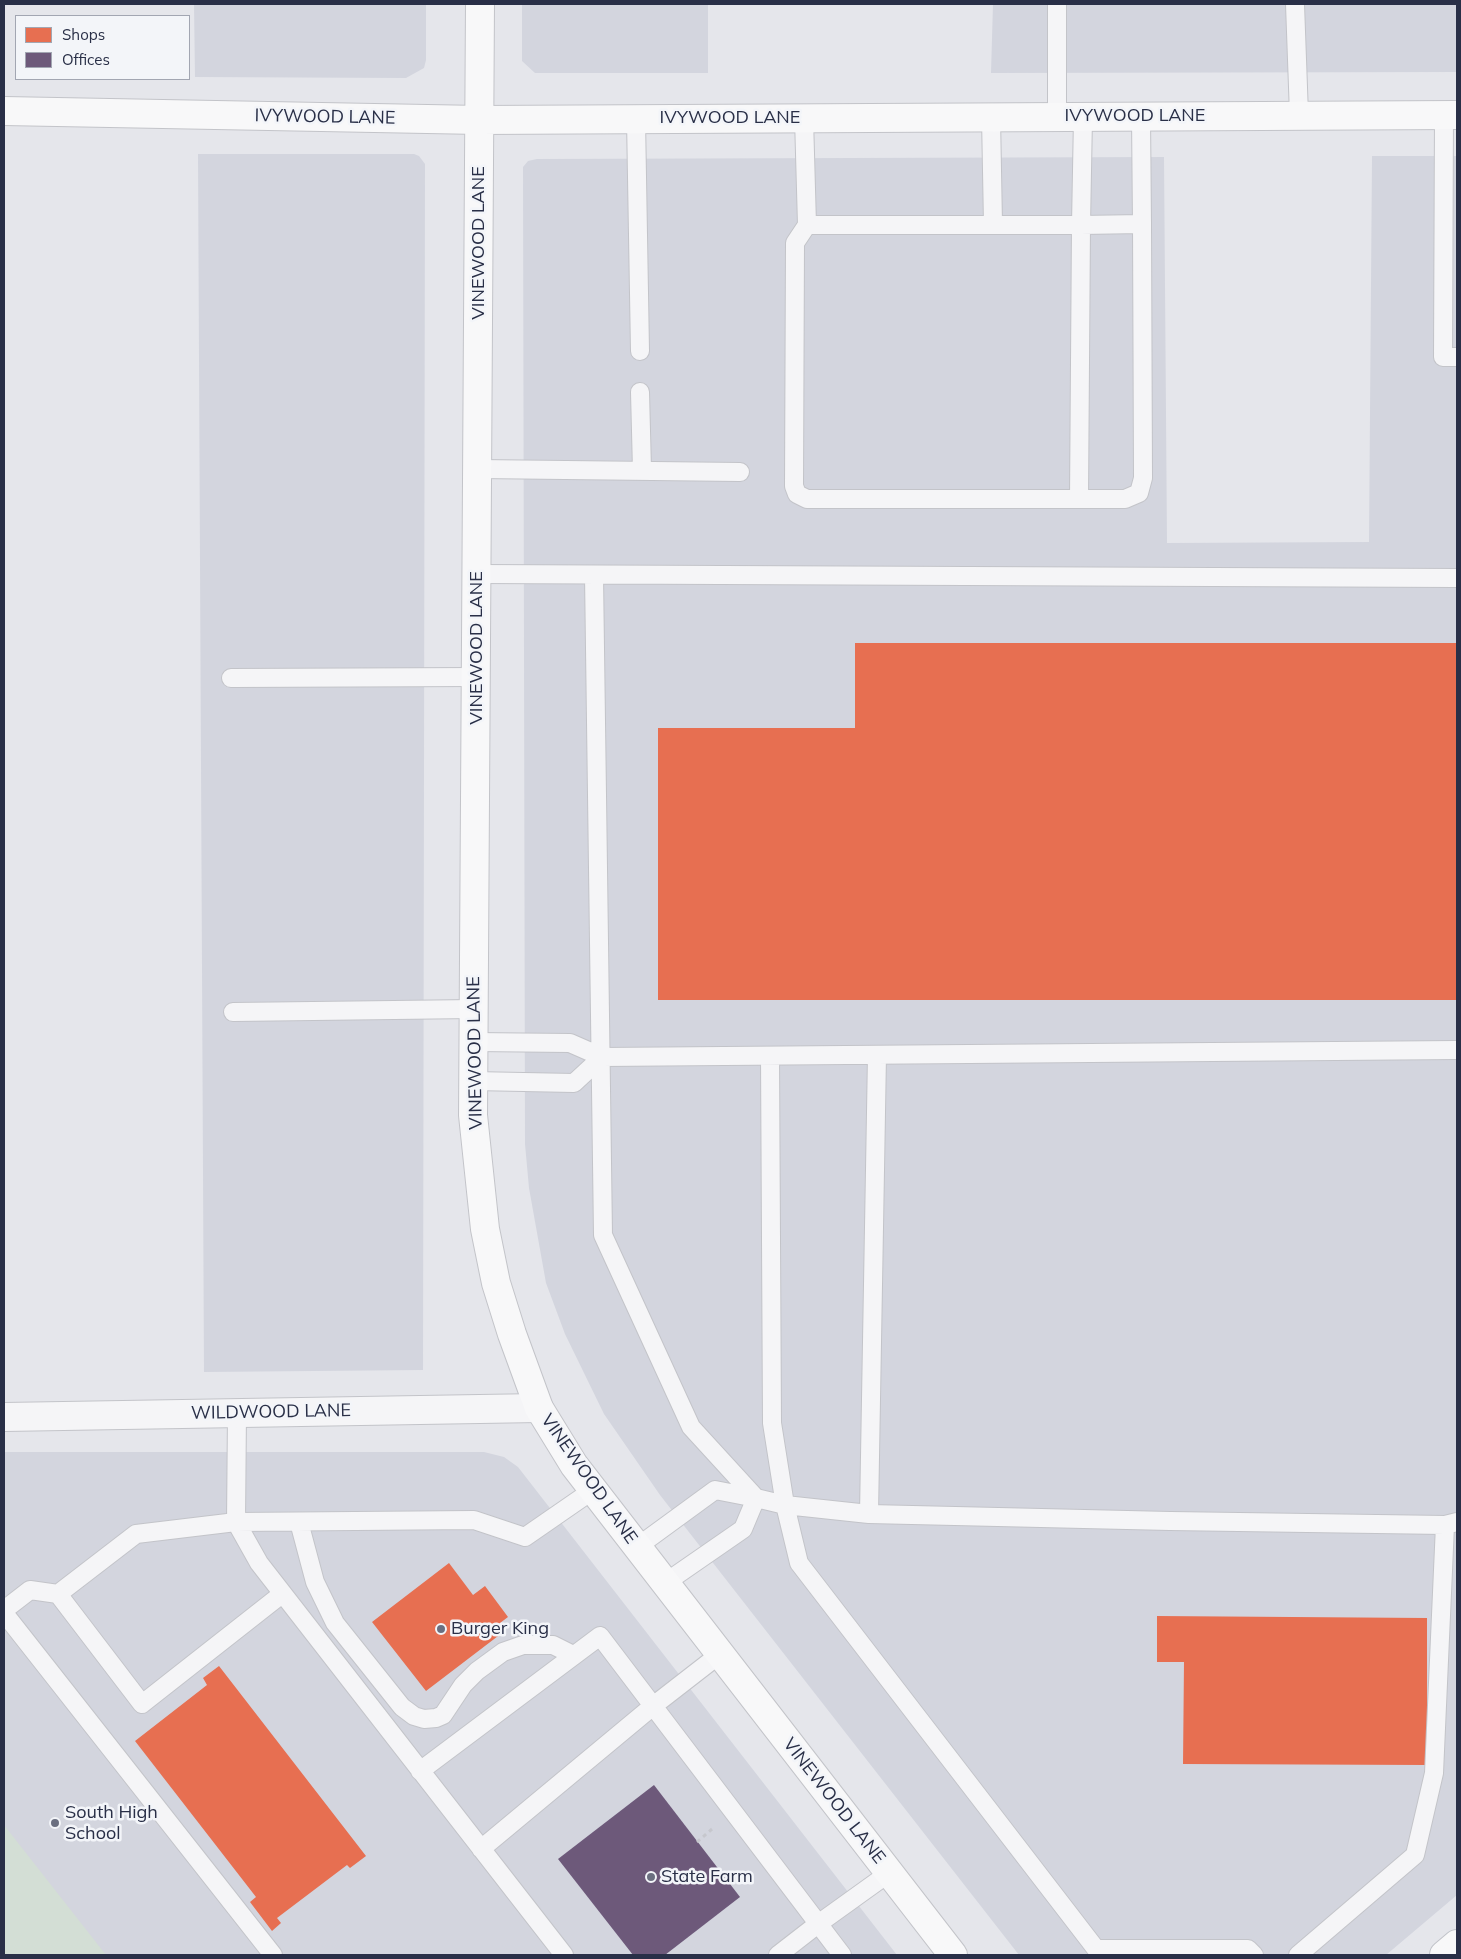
<!DOCTYPE html>
<html>
<head>
<meta charset="utf-8">
<style>
  body { margin:0 }
  #map { position:relative; width:1461px; height:1959px; overflow:hidden; background:#e5e6eb; font-family:Mulish,sans-serif }
  canvas { display:block }
  .frame { position:absolute; inset:0; border:5px solid #292f47; pointer-events:none }
  .legend { position:absolute; left:15px; top:15px; width:175px; height:65px; box-sizing:border-box; background:#f3f5f9; border:1px solid #a2a6b2; margin:0; padding:6px 9px; list-style:none; font-size:15px; color:#292f47 }
  .legend li { display:flex; align-items:center; gap:10px; height:25px }
  .legend b { width:25px; border:1px solid #a2a6b2 }
</style>
</head>
<body>
<div id="map">
<canvas width="1461" height="1959"></canvas>
<div class="frame"></div>
<ul class="legend">
<li><b style="height:14px;background:#e76f51"></b>Shops</li>
<li><b style="height:14px;background:#6d597a"></b>Offices</li>
</ul>
</div>
<script>
const c = document.querySelector('canvas').getContext('2d');
c.lineJoin = 'round';
function paint(path, color) {
  c.fillStyle = color;
  c.fill(path, 'evenodd');
}
function poly(rows) {
  const path = new Path2D();
  for (const r of rows) {
    path.moveTo(r[0], r[1]);
    for (let i = 2; i < r.length; i += 2) path.lineTo(r[i], r[i + 1]);
  }
  return path;
}
function trace(path, color, width, dash) {
  c.strokeStyle = color;
  c.lineWidth = width;
  c.lineCap = dash ? 'butt' : 'round';
  c.setLineDash(dash || []);
  c.stroke(path);
}
function label(font, color, halo, rows, align = 'center') {
  c.font = font + ' Mulish,sans-serif';
  c.lineWidth = 5;
  c.setLineDash([]);
  c.textBaseline = 'middle';
  c.strokeStyle = halo;
  c.fillStyle = color;
  for (const [text, x, y, turn = 0] of rows) {
    c.save();
    c.translate(x, y);
    c.rotate((+turn || 0) * Math.PI / 180);
    c.textAlign = isNaN(turn) ? turn : align;
    if (halo) c.strokeText(text, 0, 0);
    c.fillText(text, 0, 0);
    c.restore();
  }
}
paint(poly([
  [194,4,426,4,426,60,424,68,406,78,195,77],
  [522,4,708,4,708,73,535,73,522,61],
  [993,4,1457,4,1457,72,991,73],
  [198,154,414,154,419,156,425,164,423,1370,204,1372],
  [1372,156,1457,156,1457,1895,1386,1955,1019,1955,660,1495,604,1414,565,1334,546,1283,529,1188,525,1144,523,167,528,161,537,159,1164,157,1167,543,1369,542],
  [4,1452,484,1452,504,1457,518,1467,897,1955,4,1955]
]), '#d3d5de');
paint(poly([
  [4,1825,106,1955,4,1955]
]), '#d3ded5');
paint(poly([
  [855,643,1457,643,1457,1000,658,1000,658,728,855,728],
  [449,1563,473,1595,485,1586,508,1617,496,1626,502,1633,426,1691,372,1622],
  [1157,1616,1427,1618,1427,1765,1183,1764,1184,1662,1157,1662],
  [219,1666,366,1856,350,1868,347,1865,277,1918,281,1923,272,1931,250,1902,256,1897,135,1741,207,1685,203,1678]
]), '#e76f51');
paint(poly([
  [654,1785,740,1897,665,1955,633,1955,558,1859]
]), '#6d597a');
const lane = poly([
  [1295,4,1299,115],
  [1444,115,1443,357,1457,357],
  [991,117,993,224],
  [1057,117,1057,4],
  [804,118,807,225,795,243,794,486,797,494,807,499,1125,499,1139,493,1143,478,1142,224],
  [636,119,640,351],
  [807,225,1081,225,1083,117],
  [640,392,642,470],
  [478,469,740,472],
  [1079,499,1081,225,1142,224,1141,117],
  [477,574,1457,578],
  [594,575,603,1235,691,1427,756,1498,785,1505,869,1514,1170,1521,1445,1525,1457,1522],
  [231,678,476,677],
  [233,1012,474,1009],
  [770,1056,772,1423,785,1505,799,1563,1096,1949,1248,1949,1254,1955],
  [602,1057,1457,1050],
  [473,1081,574,1083,602,1057,570,1043,474,1042],
  [237,1413,236,1522,259,1563,564,1955],
  [869,1514,877,1055],
  [299,1522,315,1582,335,1623,402,1707,414,1716,424,1719,436,1718,443,1715,463,1685,477,1671,503,1652,523,1645,553,1645,573,1655],
  [637,1547,715,1490,756,1498,743,1529,665,1583],
  [58,1594,136,1534,236,1522,474,1520,525,1537,593,1490],
  [4,1610,30,1590,58,1594,142,1704,282,1594],
  [4,1613,273,1955],
  [420,1771,600,1636,842,1955],
  [481,1849,653,1706,720,1654],
  [778,1955,818,1924,889,1873],
  [1298,1955,1415,1855,1434,1773,1445,1525]
]);
const street = poly([
  [4,1417,539,1408]
]);
const secondary = poly([
  [480,4,473,1115,485,1229,496,1283,512,1334,539,1408,574,1465,953,1955],
  [4,111,480,120,1457,115]
]);
const primary = poly([
  [1444,1955,1457,1944]
]);
trace(lane, '#c3c4c9', 20);
trace(street, '#c3c4c9', 30);
trace(secondary, '#c3c4c9', 30);
trace(primary, '#c1c3c9', 30);
trace(poly([
  [697,1842,712,1829]
]), '#c6c7cd', 3, [4, 4]);
trace(lane, '#f5f5f7', 18);
trace(street, '#f5f5f7', 28);
trace(secondary, '#f8f8f9', 28);
trace(primary, '#f8f8f9', 28);
for (const [x, y, r, color] of [
  [441,1629,5,"#6b6f80"],
  [55,1823,5,"#6b6f80"],
  [651,1877,5,"#6b6f80"]
]) {
  const dot = new Path2D();
  dot.arc(x, y, r, 0, 2 * Math.PI);
  c.fillStyle = color;
  c.fill(dot);
  trace(dot, '#f3f5f9', 2);
}
label('18px', '#292f47', '#f3f5f9', [
  ["IVYWOOD LANE",1135,116],
  ["IVYWOOD LANE",325,117,1],
  ["IVYWOOD LANE",730,118],
  ["VINEWOOD LANE",479,243,-90],
  ["VINEWOOD LANE",477,648,-90],
  ["VINEWOOD LANE",475,1053,-91],
  ["WILDWOOD LANE",271,1412,-1],
  ["VINEWOOD LANE",589,1479,55],
  ["VINEWOOD LANE",834,1801,52]
]);
label('18px', '#292f47', '#f3f5f9', [
  ["Burger King",451,1629],
  ["South High",65,1813],
  ["School",65,1834],
  ["State Farm",661,1877]
], 'left');
</script>
</body>
</html>
